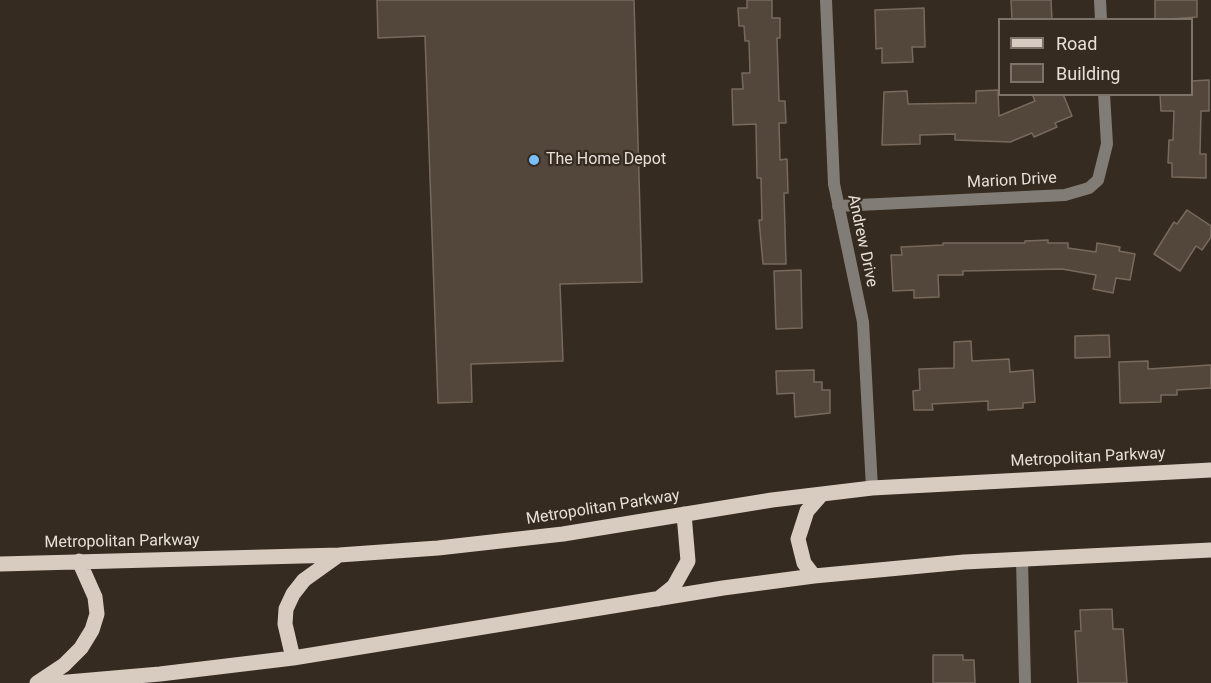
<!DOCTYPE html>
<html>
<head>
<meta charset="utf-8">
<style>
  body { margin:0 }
  #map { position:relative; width:1211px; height:683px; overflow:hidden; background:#362b20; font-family:Roboto,sans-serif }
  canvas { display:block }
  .legend { position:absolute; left:998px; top:18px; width:195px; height:78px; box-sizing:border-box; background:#362b20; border:2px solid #7d736a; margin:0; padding:8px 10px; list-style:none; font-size:18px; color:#e7dfd8 }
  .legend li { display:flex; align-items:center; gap:12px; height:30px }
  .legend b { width:30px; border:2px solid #7d736a }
</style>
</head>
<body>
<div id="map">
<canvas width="1211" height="683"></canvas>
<ul class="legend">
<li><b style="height:8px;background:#d8cbbf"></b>Road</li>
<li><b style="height:16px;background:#53473b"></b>Building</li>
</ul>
</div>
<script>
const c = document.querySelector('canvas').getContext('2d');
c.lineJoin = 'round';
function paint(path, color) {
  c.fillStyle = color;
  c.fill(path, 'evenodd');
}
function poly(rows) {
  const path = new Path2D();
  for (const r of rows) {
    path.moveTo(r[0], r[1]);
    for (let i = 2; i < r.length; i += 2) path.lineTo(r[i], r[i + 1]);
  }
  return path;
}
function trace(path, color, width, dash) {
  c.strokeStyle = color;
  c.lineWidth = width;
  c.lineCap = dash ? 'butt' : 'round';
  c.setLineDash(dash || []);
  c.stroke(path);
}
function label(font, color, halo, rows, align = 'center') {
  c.font = font + ' Roboto,sans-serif';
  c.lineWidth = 4.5;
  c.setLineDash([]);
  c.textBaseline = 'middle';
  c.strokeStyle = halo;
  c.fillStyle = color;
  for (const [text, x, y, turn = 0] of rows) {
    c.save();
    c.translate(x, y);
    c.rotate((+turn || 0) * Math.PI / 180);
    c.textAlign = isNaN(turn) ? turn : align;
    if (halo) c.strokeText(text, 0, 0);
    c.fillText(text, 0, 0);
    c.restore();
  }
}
const building = poly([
  [377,0,634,0,642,282,560,284,563,361,471,364,472,402,438,403,425,36,378,38,377,0],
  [747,0,772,0,772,18,780,18,780,38,777,38,779,101,785,101,786,123,779,123,780,160,787,159,788,193,784,193,786,264,763,264,759,220,762,220,761,178,757,178,756,124,733,125,732,89,743,89,742,73,750,73,749,41,745,41,744,26,739,26,738,8,747,8,747,0],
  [1011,0,1051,0,1052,20,1012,20,1011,0],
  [1155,0,1197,0,1197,17,1155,20,1155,0],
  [924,8,925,47,912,47,913,62,882,63,882,48,876,49,875,10,924,8],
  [1209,80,1209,111,1201,111,1200,154,1206,154,1206,178,1172,177,1172,163,1168,163,1169,140,1173,140,1174,111,1161,111,1160,94,1191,94,1191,81,1209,80],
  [998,90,999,116,1035,101,1032,94,1063,94,1072,116,1055,123,1057,127,1034,137,1032,133,1010,142,955,140,955,134,920,135,920,144,882,145,884,92,907,91,908,104,976,103,976,91,998,90],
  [1187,210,1211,226,1211,237,1202,250,1196,246,1180,271,1154,254,1174,222,1177,224,1187,210],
  [1048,240,1048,243,1068,243,1068,248,1096,252,1097,243,1120,247,1119,251,1135,254,1130,280,1116,278,1113,293,1093,289,1096,275,1062,269,963,271,963,275,938,275,939,297,914,298,914,290,893,291,891,255,902,255,901,247,943,245,943,243,1025,243,1025,241,1048,240],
  [801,270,802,328,776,329,774,271,801,270],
  [1109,335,1110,357,1075,358,1075,336,1109,335],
  [971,341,972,361,1009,359,1010,372,1033,370,1035,402,1023,403,1023,408,988,410,988,401,932,404,933,410,914,410,913,391,920,390,919,369,954,368,954,342,971,341],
  [1148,361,1148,369,1211,365,1211,388,1177,390,1177,395,1161,395,1161,402,1120,403,1119,362,1148,361],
  [814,370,814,382,822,382,822,390,830,390,830,413,795,417,794,393,777,394,776,371,814,370],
  [1112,609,1113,629,1123,629,1127,683,1078,683,1075,631,1081,631,1080,610,1112,609],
  [933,655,963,655,963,660,974,660,975,683,933,683,933,655]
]);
paint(building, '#53473b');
trace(building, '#776a5d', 1.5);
trace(poly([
  [826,0,834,184,863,322,872,488],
  [1100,0,1101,20],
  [838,206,1065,195,1089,188,1098,180,1107,144,1104,94],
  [1022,560,1025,683]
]), '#827c76', 12);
trace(poly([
  [0,564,339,555,438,548,563,534,772,500,872,488,1211,470],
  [814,576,804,563,798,539,807,511,821,495],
  [658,599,674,586,688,561,684,514],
  [293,658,285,624,286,609,293,594,304,580,339,555],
  [37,683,64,665,81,648,92,630,97,614,95,597,79,561],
  [56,683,160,674,293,658,723,588,814,576,964,562,1211,550]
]), '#d8cbbf', 15);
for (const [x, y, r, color] of [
  [534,160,6,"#7abff8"]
]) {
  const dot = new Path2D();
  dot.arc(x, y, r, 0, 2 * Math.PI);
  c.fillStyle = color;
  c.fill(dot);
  trace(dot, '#362b20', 2);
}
label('16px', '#e7dfd8', '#362b20', [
  ["The Home Depot",546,160]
], 'left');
label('16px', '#e7dfd8', '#362b20', [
  ["Marion Drive",1012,181,-3],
  ["Andrew Drive",862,241,78],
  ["Metropolitan Parkway",1088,458,-3],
  ["Metropolitan Parkway",603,508,-9],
  ["Metropolitan Parkway",122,542,-1]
]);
</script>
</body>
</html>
